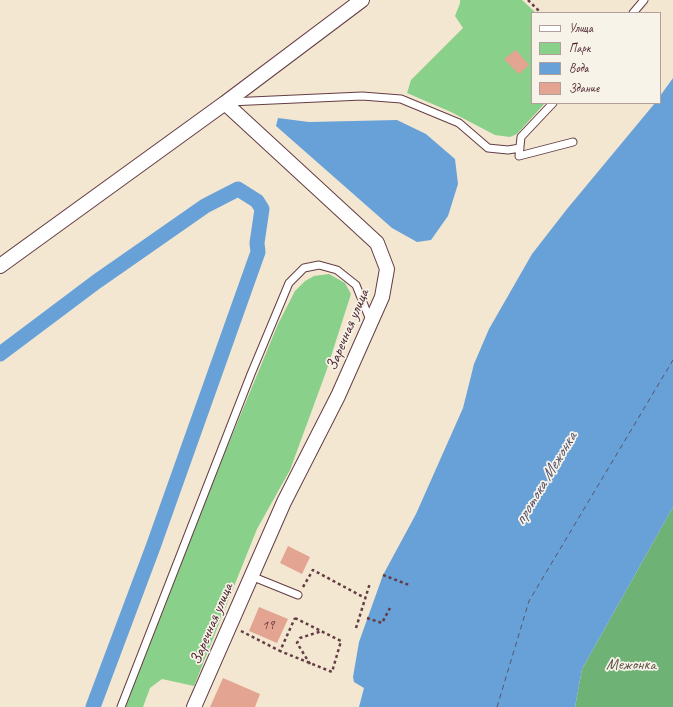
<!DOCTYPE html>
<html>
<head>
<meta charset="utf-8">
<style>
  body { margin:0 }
  #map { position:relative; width:673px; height:707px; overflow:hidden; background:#f4e7d2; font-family:Caveat,sans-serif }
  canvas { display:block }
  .legend { position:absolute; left:531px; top:12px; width:130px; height:92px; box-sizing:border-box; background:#f7f3e8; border:1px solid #b29e9c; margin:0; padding:5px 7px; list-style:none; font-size:12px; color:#4a1f2b }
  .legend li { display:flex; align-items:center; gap:8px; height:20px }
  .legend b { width:20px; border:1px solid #b29e9c }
</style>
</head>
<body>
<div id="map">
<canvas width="673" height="707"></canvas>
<ul class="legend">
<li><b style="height:5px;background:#fff"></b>Улица</li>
<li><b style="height:11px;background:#89d08a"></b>Парк</li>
<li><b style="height:11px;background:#68a1d7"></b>Вода</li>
<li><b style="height:11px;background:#e3a491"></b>Здание</li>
</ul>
</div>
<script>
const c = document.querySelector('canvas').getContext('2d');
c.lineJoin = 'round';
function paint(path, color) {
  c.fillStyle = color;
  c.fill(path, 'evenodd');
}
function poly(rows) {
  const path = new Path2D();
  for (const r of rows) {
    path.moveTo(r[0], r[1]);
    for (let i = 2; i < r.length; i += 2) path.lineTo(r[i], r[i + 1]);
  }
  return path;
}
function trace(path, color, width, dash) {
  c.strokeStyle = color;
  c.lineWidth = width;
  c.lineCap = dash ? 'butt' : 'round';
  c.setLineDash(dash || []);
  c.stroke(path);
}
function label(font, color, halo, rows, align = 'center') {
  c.font = font + ' Caveat,sans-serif';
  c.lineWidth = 3.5;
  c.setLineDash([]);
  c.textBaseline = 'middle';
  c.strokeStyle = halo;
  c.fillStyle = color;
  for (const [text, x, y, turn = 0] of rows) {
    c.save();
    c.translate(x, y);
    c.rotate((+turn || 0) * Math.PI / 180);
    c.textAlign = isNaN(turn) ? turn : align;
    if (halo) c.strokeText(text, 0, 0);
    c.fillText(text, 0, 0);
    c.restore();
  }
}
paint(poly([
  [460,0,522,0,536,13,532,13,532,103,545,103,517,134,510,137,495,135,451,112,407,93,411,80,463,28,455,16,460,3],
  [329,274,345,283,351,294,326,372,290,470,257,529,194,686,162,679,150,688,143,707,123,707,142,654,278,324,295,291,305,281,314,276]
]), '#89d08a');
paint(poly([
  [673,507,673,707,575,707,582,669]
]), '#6eb276');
paint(poly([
  [673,78,673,507,582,669,575,707,359,707,364,688,354,682,353,677,359,642,383,575,416,514,463,408,474,364,489,329,532,254,567,209,655,103,660,103,660,96],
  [278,118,309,122,397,120,426,134,455,159,458,184,448,216,431,240,417,242,392,228,276,126]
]), '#68a1d7');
trace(poly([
  [0,354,96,282,205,206,238,189,257,201,262,209,257,243,258,252,153,547,93,707]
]), '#68a1d7', 15);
trace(poly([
  [497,707,529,601,673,360]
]), '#565370', 1, [5, 4]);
paint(poly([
  [516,50,529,65,519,74,504,59],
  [288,546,310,557,302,574,280,563],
  [259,607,288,619,277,643,249,631],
  [223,678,260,694,255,707,210,707]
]), '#e3a491');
const lane = poly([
  [633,13,644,0],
  [229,102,362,96,401,99,459,123,488,148,508,150,520,148],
  [553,103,521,137,519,156,573,142],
  [251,576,298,595],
  [121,707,251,374,289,283,304,268,319,265,337,270,356,285,370,320]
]);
const street = poly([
  [0,266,225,103],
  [194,707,284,502,338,396,382,297,387,269,377,243,225,103,362,0]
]);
trace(lane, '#643d44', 9);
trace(street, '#643d44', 16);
trace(poly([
  [528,0,541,13],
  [383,575,409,585],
  [303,587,313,570,365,598],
  [295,618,341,641,332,672,280,651,295,618],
  [367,618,382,623,390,608],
  [356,628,370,583],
  [241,631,280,651],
  [310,664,297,643,300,638,322,631]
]), '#643d44', 2.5, [3, 3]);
trace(lane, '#fff', 7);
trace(street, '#fff', 14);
label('14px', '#704044', null, [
  ["19",268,625]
]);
label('16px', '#4a1f2b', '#f7f3e8', [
  ["Заречная улица",348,330,-67],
  ["Заречная улица",212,624,-67]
]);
label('16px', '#5d5448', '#f7f3e8', [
  ["Межонка",631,665]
]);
label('italic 17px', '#565370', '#f7f3e8', [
  ["протока Межонка",546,479,-59]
]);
</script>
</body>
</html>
